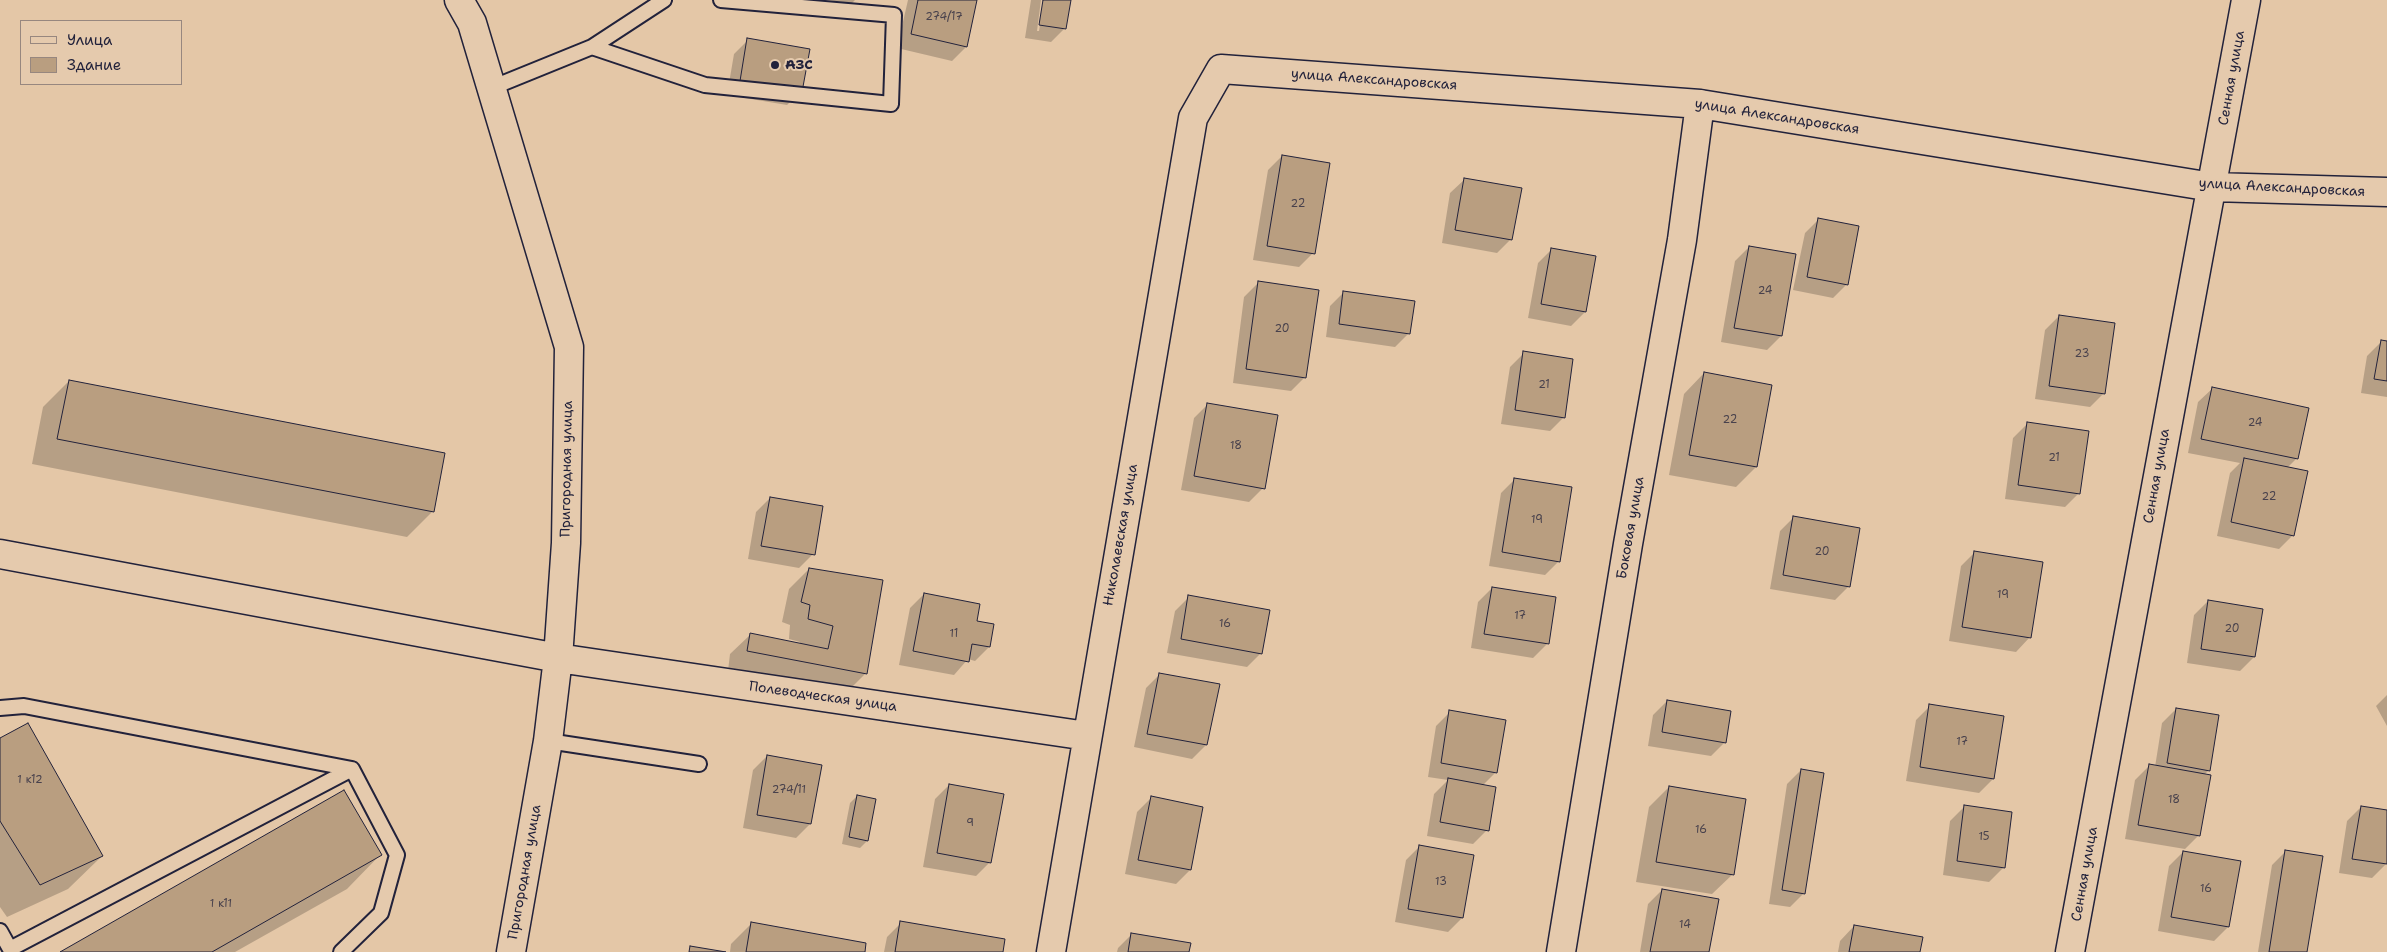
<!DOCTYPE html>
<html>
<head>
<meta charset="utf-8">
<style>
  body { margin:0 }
  #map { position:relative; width:2387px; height:952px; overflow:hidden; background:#e4c7a7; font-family:"Shantell Sans",sans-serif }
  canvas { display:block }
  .legend { position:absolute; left:20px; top:20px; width:162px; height:65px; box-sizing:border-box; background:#e5caad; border:1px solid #97877f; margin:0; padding:6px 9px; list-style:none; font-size:15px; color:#22223b }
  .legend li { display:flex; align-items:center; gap:10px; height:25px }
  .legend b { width:25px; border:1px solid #97877f }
</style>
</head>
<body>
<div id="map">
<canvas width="2387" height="952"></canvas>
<ul class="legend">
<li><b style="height:6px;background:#e5caad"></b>Улица</li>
<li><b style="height:14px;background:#b99e80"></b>Здание</li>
</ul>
</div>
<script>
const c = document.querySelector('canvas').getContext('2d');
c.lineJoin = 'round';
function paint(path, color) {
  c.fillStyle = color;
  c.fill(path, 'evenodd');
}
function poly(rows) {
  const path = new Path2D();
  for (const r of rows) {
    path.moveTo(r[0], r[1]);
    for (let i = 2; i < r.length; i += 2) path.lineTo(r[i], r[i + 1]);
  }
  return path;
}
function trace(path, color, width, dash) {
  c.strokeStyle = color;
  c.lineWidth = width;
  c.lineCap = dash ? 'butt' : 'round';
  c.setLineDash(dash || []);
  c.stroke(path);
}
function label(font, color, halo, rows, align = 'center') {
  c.font = font + ' "Shantell Sans",sans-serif';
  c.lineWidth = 4;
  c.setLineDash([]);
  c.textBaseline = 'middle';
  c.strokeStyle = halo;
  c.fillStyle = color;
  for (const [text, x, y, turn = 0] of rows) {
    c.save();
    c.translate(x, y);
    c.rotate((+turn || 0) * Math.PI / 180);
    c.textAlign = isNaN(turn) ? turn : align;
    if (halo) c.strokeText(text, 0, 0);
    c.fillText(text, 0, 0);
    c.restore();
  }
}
paint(poly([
  [825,0,855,0,852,3],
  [908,0,976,0,966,47,952,61,897,48],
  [1031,0,1041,0,1037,31,1039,31,1044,0,1070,0,1065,28,1051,42,1025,38],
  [748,40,801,91,787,105,727,95,734,54],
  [1282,156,1313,253,1299,267,1253,260,1268,170],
  [1465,179,1511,239,1497,253,1442,243,1450,193],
  [1819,219,1847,284,1833,298,1793,290,1805,233],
  [1749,247,1781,336,1767,350,1721,342,1735,261],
  [1552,249,1585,312,1571,326,1528,318,1538,263],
  [1258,283,1305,377,1291,391,1233,383,1244,297],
  [1344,292,1409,333,1395,347,1326,337,1330,306],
  [2059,316,2104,393,2090,407,2035,399,2045,330],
  [2381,342,2387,343,2387,397,2361,393,2367,356],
  [1524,353,1564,417,1550,431,1501,424,1510,367],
  [1704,373,1756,467,1736,487,1669,475,1684,394],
  [69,381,433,511,407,537,32,464,43,407],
  [2213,388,2297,458,2287,468,2293,535,2279,549,2217,536,2230,473,2240,463,2188,453,2198,402],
  [1208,404,1263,488,1249,502,1181,490,1194,418],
  [2027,424,2079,493,2065,507,2005,499,2013,438],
  [1515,479,1559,561,1545,575,1489,566,1501,493],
  [770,498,813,554,799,568,748,559,756,512],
  [1794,517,1849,586,1835,600,1770,589,1780,531],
  [1975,552,2030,637,2016,652,1949,641,1961,566],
  [809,569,866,673,845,694,728,671,730,654,751,634,799,644,800,642,789,639,790,625,782,622,789,589],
  [1492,588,1555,598,1547,644,1533,658,1471,648,1478,602],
  [924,594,975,622,989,647,975,661,968,659,954,675,899,665,910,608],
  [1189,597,1261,653,1247,667,1167,653,1175,611],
  [2208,601,2254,657,2240,671,2187,663,2194,615],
  [1160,674,1206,745,1192,759,1134,747,1146,688],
  [2387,695,2387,726,2376,706],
  [1667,701,1725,742,1711,756,1648,746,1653,715],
  [1930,706,1993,779,1979,793,1906,781,1916,720],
  [2176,709,2209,770,2204,775,2199,835,2185,849,2125,839,2135,780,2149,766,2155,767,2162,723],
  [1450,712,1496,772,1482,786,1487,830,1473,844,1427,836,1434,794,1448,780,1428,777,1436,726],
  [0,739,102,856,68,889,7,917,0,907],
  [767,756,810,824,796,838,743,828,753,770],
  [1801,770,1804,893,1790,907,1769,904,1787,784],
  [949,785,990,862,976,876,923,867,935,799],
  [1669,787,1733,874,1712,894,1636,882,1649,807],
  [857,796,875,800,867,841,860,848,842,844,850,803],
  [1151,798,1190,870,1176,884,1125,874,1137,812],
  [1964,807,2003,868,1989,882,1943,875,1950,821],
  [2361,807,2387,812,2386,864,2372,878,2339,873,2347,821],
  [1420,846,1462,918,1448,932,1395,922,1406,860],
  [2286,851,2306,952,2258,952,2272,865],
  [2183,852,2228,927,2214,941,2158,931,2169,866],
  [380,855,347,889,235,952,62,952],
  [1662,890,1708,952,1640,952,1648,904],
  [752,923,863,952,730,952,731,944],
  [901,923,1002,952,884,952,887,937],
  [1854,926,1919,952,1838,952,1840,941],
  [1132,934,1188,952,1117,952,1118,948]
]), '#0003');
const building = poly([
  [918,0,977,0,967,47,911,34,918,0],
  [1043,0,1071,0,1066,29,1039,25,1043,0],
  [747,38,810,49,802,92,740,81,747,38],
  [1282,155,1330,163,1315,254,1267,246,1282,155],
  [1464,178,1522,188,1512,240,1455,230,1464,178],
  [1818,218,1859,226,1848,285,1807,277,1818,218],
  [1749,246,1796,254,1782,336,1734,328,1749,246],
  [1551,248,1596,256,1586,312,1541,304,1551,248],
  [1258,281,1319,290,1306,378,1246,369,1258,281],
  [1343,291,1415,301,1410,334,1339,324,1343,291],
  [2059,315,2115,323,2105,394,2049,386,2059,315],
  [2381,340,2387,341,2387,381,2374,379,2381,340],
  [1523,351,1573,359,1565,418,1515,410,1523,351],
  [1704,372,1772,385,1757,467,1689,455,1704,372],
  [69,380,445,453,434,512,57,439,69,380],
  [2212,387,2309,408,2298,459,2201,439,2212,387],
  [1207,403,1278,415,1265,489,1194,476,1207,403],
  [2027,422,2089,431,2080,494,2018,485,2027,422],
  [2244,458,2308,471,2294,536,2231,522,2244,458],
  [1514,478,1572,487,1560,562,1502,552,1514,478],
  [770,497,823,506,815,555,761,546,770,497],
  [1793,516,1860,528,1850,587,1783,575,1793,516],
  [1974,551,2043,562,2031,638,1962,627,1974,551],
  [809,568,883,580,867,674,747,651,750,633,828,649,833,626,808,619,810,605,801,602,809,568],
  [1492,587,1556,597,1549,644,1484,634,1492,587],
  [924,593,980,604,977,621,994,624,990,647,972,644,969,662,913,651,924,593],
  [1188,595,1270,610,1262,654,1181,639,1188,595],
  [2208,600,2263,609,2255,657,2201,649,2208,600],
  [1159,673,1220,684,1207,745,1147,734,1159,673],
  [1667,700,1731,711,1726,743,1662,732,1667,700],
  [1929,704,2004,716,1994,779,1920,767,1929,704],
  [2176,708,2219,715,2210,771,2167,763,2176,708],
  [1449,710,1506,720,1497,773,1441,763,1449,710],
  [28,723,103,856,40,885,0,821,0,738,28,723],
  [767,755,822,765,811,824,757,815,767,755],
  [2149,764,2211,775,2200,836,2138,825,2149,764],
  [1801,769,1824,773,1805,894,1782,890,1801,769],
  [1448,778,1496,787,1489,831,1440,822,1448,778],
  [949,784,1004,794,991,863,937,853,949,784],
  [1669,786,1746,799,1734,875,1656,862,1669,786],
  [344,790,382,855,212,952,60,952,344,790],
  [857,795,876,799,868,841,849,837,857,795],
  [1151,796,1203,807,1191,870,1138,860,1151,796],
  [1964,805,2012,812,2005,868,1957,861,1964,805],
  [2361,806,2387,810,2387,864,2352,859,2361,806],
  [1419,845,1474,855,1463,918,1408,909,1419,845],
  [2285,850,2323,856,2307,952,2269,952,2285,850],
  [2183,851,2241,861,2229,927,2171,917,2183,851],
  [1662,889,1719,899,1709,952,1650,952,1662,889],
  [900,921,1005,939,1003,952,895,952,900,921],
  [751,922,866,943,865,952,746,952,751,922],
  [1854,925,1923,937,1920,952,1849,952,1854,925],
  [1131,933,1191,943,1189,952,1128,952,1131,933],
  [690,946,726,952,689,952,690,946]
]);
paint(building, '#b99e80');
trace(building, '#22223b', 1);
const service = poly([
  [592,47,664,0],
  [491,88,592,47,705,85,891,104,894,15,721,0],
  [0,708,24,706,352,769],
  [548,741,699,764],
  [0,931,10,949,352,769,397,855,381,913,341,952]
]);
const minor = poly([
  [459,0,472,23,569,347,566,543,558,658,548,741,511,952],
  [0,554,558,658,1087,736],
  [1051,952,1193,118,1221,69,1700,104,2212,187,2387,192],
  [1561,952,1628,544,1682,240,1700,104],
  [2070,952,2246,0]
]);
trace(service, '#22223b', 18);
trace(minor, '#22223b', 31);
trace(service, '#e5caad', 14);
trace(minor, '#e5caad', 28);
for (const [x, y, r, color] of [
  [775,65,5,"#22223b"]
]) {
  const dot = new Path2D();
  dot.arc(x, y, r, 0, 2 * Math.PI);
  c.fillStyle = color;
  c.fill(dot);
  trace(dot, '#e5caad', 2);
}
label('11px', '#48414c', null, [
  ["274/17",944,17],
  ["22",1298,204],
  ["24",1765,291],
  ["20",1282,329],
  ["23",2082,354],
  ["21",1544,385],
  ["22",1730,420],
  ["24",2255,423],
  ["18",1236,446],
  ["21",2054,458],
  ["22",2269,497],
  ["19",1537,520],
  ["20",1822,552],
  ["19",2003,595],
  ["17",1520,616],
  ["16",1225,624],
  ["20",2232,629],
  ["11",954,634],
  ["17",1962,742],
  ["1 к12",30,780],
  ["274/11",789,790],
  ["18",2174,800],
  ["9",970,823],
  ["16",1701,830],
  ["15",1984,837],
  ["13",1441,882],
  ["16",2206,889],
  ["1 к11",221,904],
  ["14",1685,925]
]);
label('bold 14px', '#22223b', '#e5caad', [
  ["АЗС",785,65]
], 'left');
label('14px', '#22223b', '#e5caad', [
  ["Сенная улица",2232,78,-80],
  ["улица Александровская",1374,80,4],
  ["улица Александровская",1777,117,9],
  ["улица Александровская",2282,188,3],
  ["Пригородная улица",567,469,-89],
  ["Сенная улица",2157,476,-80],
  ["Боковая улица",1631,528,-80],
  ["Николаевская улица",1121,535,-80],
  ["Полеводческая улица",823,697,8],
  ["Пригородная улица",525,872,-80],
  ["Сенная улица",2085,874,-80]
]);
</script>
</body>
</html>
